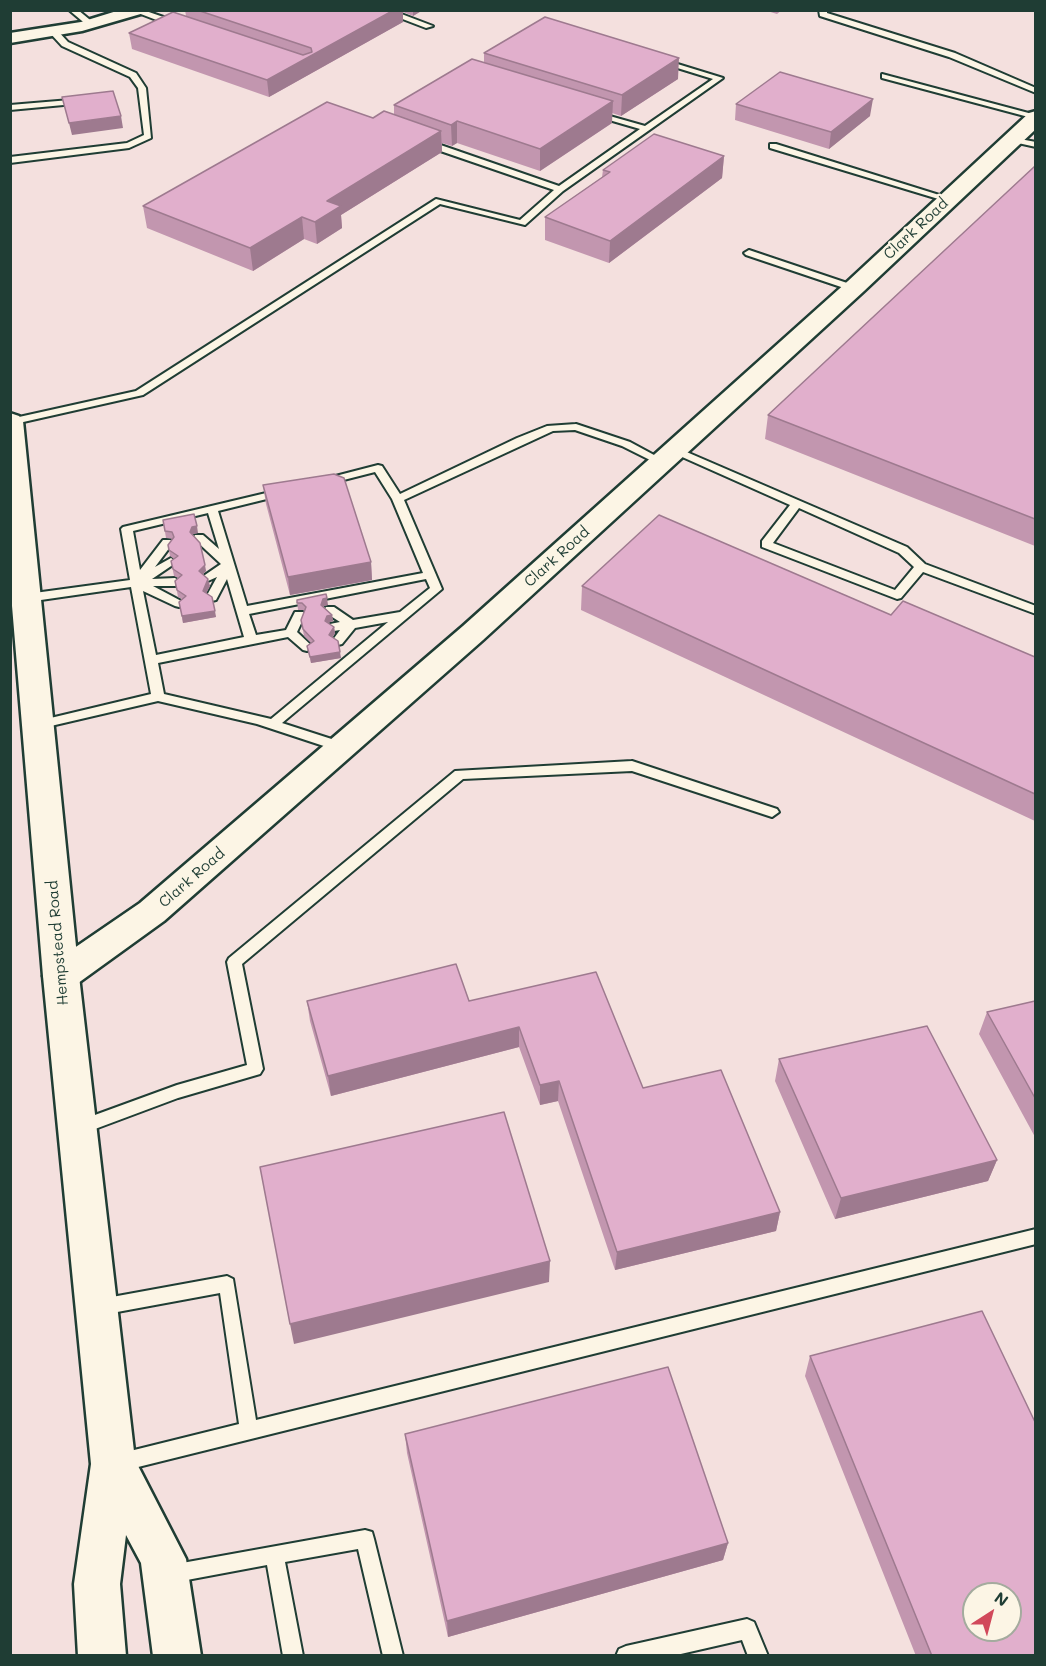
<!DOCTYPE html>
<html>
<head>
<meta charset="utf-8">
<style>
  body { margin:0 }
  #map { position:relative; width:1046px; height:1666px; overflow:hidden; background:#f4e0de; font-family:Mali,sans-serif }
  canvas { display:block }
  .frame { position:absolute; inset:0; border:12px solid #1f3d34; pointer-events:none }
  .north { position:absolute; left:962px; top:1582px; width:60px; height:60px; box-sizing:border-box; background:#fcf5e5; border:2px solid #a4ab9e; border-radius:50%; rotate:36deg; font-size:16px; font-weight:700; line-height:24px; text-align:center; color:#1f3d34 }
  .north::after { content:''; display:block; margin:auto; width:21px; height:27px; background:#d1495b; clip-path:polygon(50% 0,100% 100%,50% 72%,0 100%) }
</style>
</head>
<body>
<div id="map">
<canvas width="1046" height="1666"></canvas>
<div class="frame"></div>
<div class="north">N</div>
</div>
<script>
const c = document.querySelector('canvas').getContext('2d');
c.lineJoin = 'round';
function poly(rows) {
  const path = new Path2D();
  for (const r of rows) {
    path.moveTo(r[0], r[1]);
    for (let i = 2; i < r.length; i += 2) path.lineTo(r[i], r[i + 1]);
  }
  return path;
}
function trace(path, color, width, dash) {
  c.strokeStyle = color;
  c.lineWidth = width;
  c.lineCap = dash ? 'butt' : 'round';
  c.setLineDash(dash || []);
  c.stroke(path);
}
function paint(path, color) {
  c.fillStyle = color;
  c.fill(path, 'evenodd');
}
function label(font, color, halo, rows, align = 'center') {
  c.font = font + ' Mali,sans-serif';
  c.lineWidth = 4.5;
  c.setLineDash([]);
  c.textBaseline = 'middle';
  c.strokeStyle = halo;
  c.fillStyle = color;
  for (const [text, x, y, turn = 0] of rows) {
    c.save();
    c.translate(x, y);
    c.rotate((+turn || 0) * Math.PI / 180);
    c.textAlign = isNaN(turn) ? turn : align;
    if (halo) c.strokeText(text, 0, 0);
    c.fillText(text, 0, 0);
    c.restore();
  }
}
const service = poly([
  [69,10,78,10,95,24,88,26,69,10],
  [143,10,178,22,179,24,172,26,133,11,143,10],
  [379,10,391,10,433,26,426,28,379,10],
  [819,10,827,10,827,13,955,53,1036,88,1036,93,949,57,820,16,819,10],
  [50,29,56,29,68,42,136,73,146,88,151,138,129,148,10,163,10,157,127,143,144,135,138,88,130,77,62,46,50,33,50,29],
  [658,58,723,78,563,191,525,225,440,204,143,395,10,425,10,419,136,391,436,199,520,220,554,190,423,145,423,141,429,141,559,186,640,129,592,115,592,111,645,126,713,79,658,62,658,58],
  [882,74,1036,115,1036,119,882,78,882,74],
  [82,99,85,99,85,103,10,110,10,105,82,99],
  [1009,137,1036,142,1036,147,1009,141,1009,137],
  [770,144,776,144,952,199,945,201,770,148,770,144],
  [749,250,856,286,858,288,850,290,746,255,744,253,749,250],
  [576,424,630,442,667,462,666,464,658,464,622,446,575,430,553,431,404,500,442,589,282,723,347,744,348,747,347,750,342,752,257,724,158,701,38,729,32,725,38,721,151,694,131,587,27,602,21,598,27,594,130,580,121,529,123,527,283,489,289,492,287,494,218,511,247,606,423,573,392,499,375,472,324,485,320,484,320,480,378,465,382,466,400,494,517,438,547,426,576,424],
  [208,513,219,549,203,535,195,535,193,538,221,564,202,577,208,581,217,577,206,597,212,601,216,600,227,579,244,637,156,655,143,591,175,606,179,607,185,603,153,586,175,586,181,582,175,578,152,579,177,562,171,558,155,567,173,543,171,540,163,540,140,570,133,531,208,513],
  [426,579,430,588,400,612,353,620,334,607,326,607,324,610,326,613,340,622,330,624,328,627,334,631,340,630,332,641,338,645,342,644,355,628,388,622,271,719,164,694,158,663,288,637,303,650,307,651,313,647,297,632,305,615,303,612,295,612,286,630,256,635,249,614,426,579],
  [675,447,907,547,925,564,1036,606,1036,614,923,572,901,598,897,599,762,547,762,541,790,505,671,452,670,450,675,447],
  [799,508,899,553,914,567,895,590,773,543,799,508],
  [632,761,777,809,779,812,772,817,632,771,463,779,242,964,263,1069,260,1074,178,1098,79,1135,73,1133,71,1128,73,1123,177,1085,247,1065,227,962,229,958,455,771,632,761],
  [1036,1229,1036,1244,118,1472,112,1469,109,1463,112,1457,118,1454,239,1424,220,1293,101,1315,95,1313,93,1307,95,1301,101,1299,227,1276,233,1279,256,1420,1036,1229],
  [365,1530,372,1532,374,1539,403,1656,383,1656,358,1549,285,1562,303,1656,283,1656,267,1565,171,1583,164,1581,162,1574,164,1567,171,1565,365,1530],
  [747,1619,754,1622,768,1656,748,1656,742,1640,672,1656,616,1656,619,1649,626,1646,747,1619]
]);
const minor = poly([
  [120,10,146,10,144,13,82,31,10,43,10,33,81,22,120,10]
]);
const tertiary = poly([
  [1036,111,1036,129,864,291,483,640,164,921,74,986,61,990,48,986,43,976,48,966,140,903,463,626,848,281,1029,113,1036,111]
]);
const secondary = poly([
  [10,413,19,416,23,421,79,976,135,1460,186,1559,201,1656,153,1656,141,1563,126,1535,120,1584,126,1656,78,1656,74,1584,91,1464,43,976,10,582,10,413]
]);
trace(service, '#1f3d34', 4);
trace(minor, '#1f3d34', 5);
trace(tertiary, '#1f3d34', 5);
trace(secondary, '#1f3d34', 5);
paint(service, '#fcf5e5');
paint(minor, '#fcf5e5');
paint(tertiary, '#fcf5e5');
paint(secondary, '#fcf5e5');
paint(poly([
  [185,10,423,10,413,16,403,12,403,22,269,97,132,49,129,33,186,16],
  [764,10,782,10,777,14],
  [484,53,678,79,621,116,612,113,612,123,540,171,457,143,452,146,442,143,442,152,341,215,342,228,317,244,304,239,253,271,147,228,143,206,373,118,394,114,394,105,484,63],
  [736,104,870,116,829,149,735,120],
  [724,156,722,178,609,263,545,240,545,217,602,177,603,170],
  [1035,166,1035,546,765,439,768,415],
  [263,485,371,562,372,580,290,595,266,504],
  [163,520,198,533,193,534,193,535,206,571,203,574,210,586,206,593,216,617,183,623,179,602,182,599,178,597,175,581,178,578,174,576,171,561,174,559,170,556,168,545,173,539,166,538],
  [582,586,1035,657,1035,821,581,610],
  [297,600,328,605,324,606,324,607,332,615,333,621,328,623,334,627,335,633,333,637,341,658,311,663,307,646,311,643,304,636,301,620,305,611,303,610,298,610],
  [307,1001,469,1001,643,1088,780,1212,776,1231,615,1270,558,1101,540,1105,519,1047,331,1096,310,1021],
  [1035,1001,1035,1137,979,1034,987,1012],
  [779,1059,997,1160,988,1181,835,1219,775,1081],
  [810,1356,1035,1656,916,1656,805,1376],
  [405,1434,728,1543,723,1560,448,1637,407,1453]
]), '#c296af');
paint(poly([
  [394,10,403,10,403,22,269,97,267,80],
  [413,10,423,10,413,16],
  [679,58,678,79,621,116,622,95],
  [873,99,870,116,829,149,831,132],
  [613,101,612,123,540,171,540,149],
  [121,116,123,128,72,135,69,123],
  [457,121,457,143,452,146,451,125],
  [441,131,442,152,341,215,342,228,317,244,315,222,327,201],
  [724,156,722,178,609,263,610,241],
  [302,217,304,239,253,271,250,248],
  [197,526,198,533,193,534,191,538,190,532,192,527],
  [371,562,372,580,290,595,288,577],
  [205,565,206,571,200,577,199,571],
  [208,579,210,586,204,598,203,591],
  [327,598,328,605,324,606,322,611,321,605,323,599],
  [215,611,216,617,183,623,182,616],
  [332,615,333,621,328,623,325,621,327,616],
  [334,627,335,633,330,641,329,635],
  [340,652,341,658,311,663,310,657],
  [519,1027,519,1047,331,1096,328,1076],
  [559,1081,558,1101,540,1105,540,1085],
  [997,1160,988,1181,835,1219,841,1198],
  [780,1212,776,1231,615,1270,617,1252],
  [550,1261,549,1282,294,1344,290,1324],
  [728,1543,723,1560,448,1637,447,1621]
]), '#9e7a8f');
const building = poly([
  [197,10,394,10,267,80,129,33,173,12,303,55,312,52,311,48,197,10],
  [545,17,679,58,622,95,484,53,545,17],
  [472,59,613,101,540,149,457,121,451,125,394,105,472,59],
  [780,72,873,99,831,132,736,104,780,72],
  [113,91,121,116,69,123,62,97,113,91],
  [327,102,373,118,384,111,441,131,327,201,341,206,315,222,302,217,250,248,143,206,327,102],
  [654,134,724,156,610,241,545,217,610,172,603,170,654,134],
  [1035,166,1035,519,768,415,1035,166],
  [334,474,344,478,371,562,288,577,263,485,334,474],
  [194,514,197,526,192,527,190,532,200,543,205,565,199,571,208,579,203,591,212,597,215,611,182,616,179,602,186,596,177,590,175,581,182,575,173,569,171,561,178,556,169,550,168,545,174,537,172,532,165,531,163,520,194,514],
  [659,515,891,615,903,601,1035,657,1035,794,582,586,659,515],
  [326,594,327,598,323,599,321,605,332,615,327,616,325,621,334,627,329,635,338,641,340,652,310,657,307,646,314,641,303,629,301,620,306,607,302,603,297,603,297,600,326,594],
  [456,964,469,1001,596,972,643,1088,721,1070,780,1212,617,1252,559,1081,540,1085,519,1027,328,1076,307,1001,456,964],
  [1035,1001,1035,1098,987,1012,1035,1001],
  [927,1026,997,1160,841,1198,779,1059,927,1026],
  [504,1112,550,1261,290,1324,260,1167,504,1112],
  [982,1311,1035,1422,1035,1656,932,1656,810,1356,982,1311],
  [974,1594,1010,1594,1010,1630,974,1630,974,1594],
  [668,1367,728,1543,447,1621,405,1434,668,1367]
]);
paint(building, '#e1afcc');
trace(building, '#9e7a8f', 1.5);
label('15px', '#1f3d34', '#fcf5e5', [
  ["Clark Road",916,229,-43],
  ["Clark Road",557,557,-42],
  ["Clark Road",192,878,-41],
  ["Hempstead Road",58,943,-95]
]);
</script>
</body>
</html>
